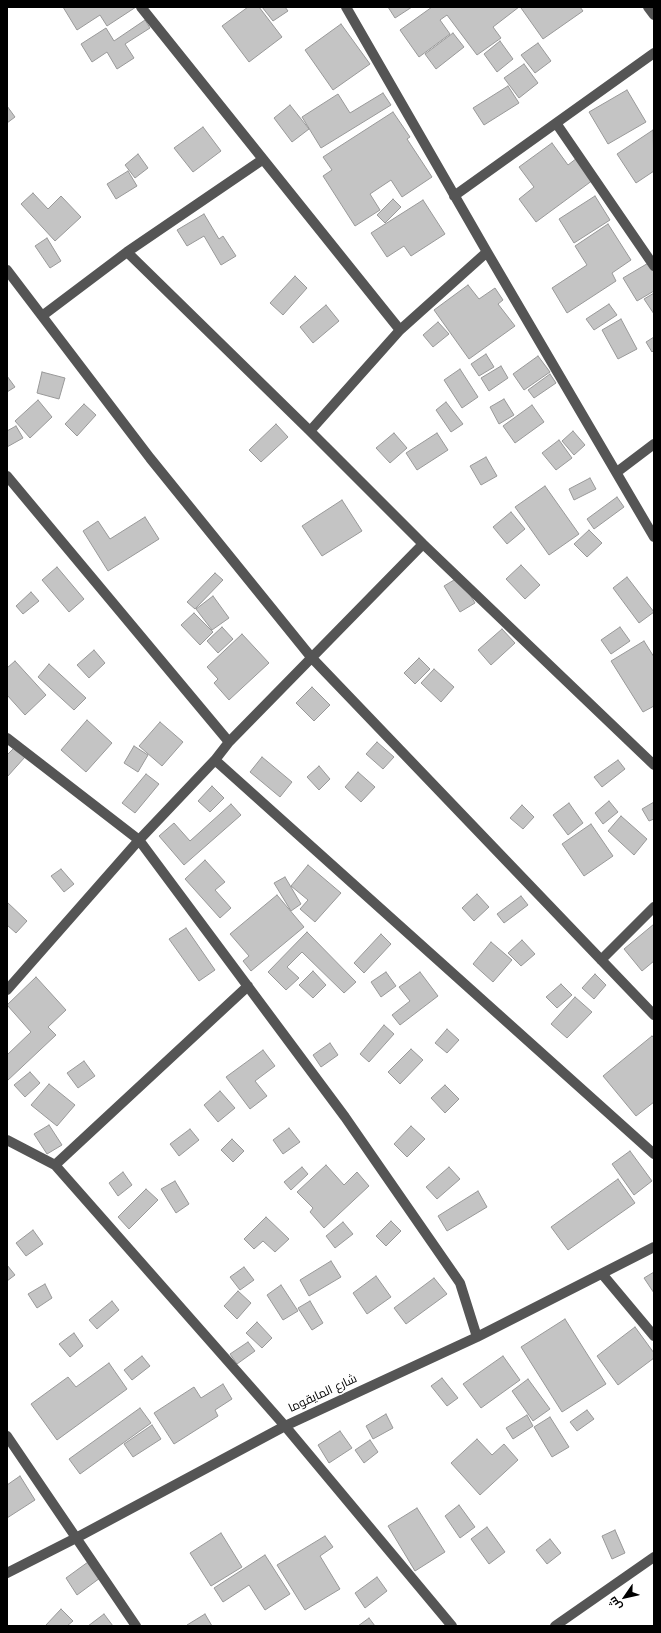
<!DOCTYPE html>
<html>
<head>
<meta charset="utf-8">
<style>
  body { margin:0 }
  #map { position:relative; width:661px; height:1633px; overflow:hidden; background:#fff; font-family:Jost,Cairo,sans-serif }
  canvas { display:block }
  .frame { position:absolute; inset:0; border:8px solid #000; pointer-events:none }
  .north { position:absolute; left:605px; top:1577px; width:40px; height:40px; -webkit-text-stroke:3px #fff; paint-order:stroke; rotate:236deg; font-size:11px; font-weight:700; line-height:16px; text-align:center; color:#000 }
  .north::after { content:''; display:block; margin:auto; width:14px; height:18px; background:#000; clip-path:polygon(50% 0,100% 100%,50% 72%,0 100%) }
</style>
</head>
<body>
<div id="map">
<canvas width="661" height="1633"></canvas>
<div class="frame"></div>
<div class="north">ش</div>
</div>
<script>
const c = document.querySelector('canvas').getContext('2d');
c.lineJoin = 'round';
function paint(path, color) {
  c.fillStyle = color;
  c.fill(path, 'evenodd');
}
function poly(rows) {
  const path = new Path2D();
  for (const r of rows) {
    path.moveTo(r[0], r[1]);
    for (let i = 2; i < r.length; i += 2) path.lineTo(r[i], r[i + 1]);
  }
  return path;
}
function trace(path, color, width, dash) {
  c.strokeStyle = color;
  c.lineWidth = width;
  c.lineCap = dash ? 'butt' : 'round';
  c.setLineDash(dash || []);
  c.stroke(path);
}
function label(font, color, halo, rows, align = 'center') {
  c.font = font + ' Jost,Cairo,sans-serif';
  c.lineWidth = 3;
  c.setLineDash([]);
  c.textBaseline = 'middle';
  c.strokeStyle = halo;
  c.fillStyle = color;
  for (const [text, x, y, turn = 0] of rows) {
    c.save();
    c.translate(x, y);
    c.rotate((+turn || 0) * Math.PI / 180);
    c.textAlign = isNaN(turn) ? turn : align;
    if (halo) c.strokeText(text, 0, 0);
    c.fillText(text, 0, 0);
    c.restore();
  }
}
const building = poly([
  [63,7,136,7,107,26,100,15,77,30,63,7],
  [248,7,259,7,282,37,249,62,222,26,248,7],
  [262,7,285,7,288,11,273,21,262,7],
  [388,7,412,7,395,18,388,7],
  [432,7,519,7,493,27,501,38,477,55,447,15,440,20,450,34,419,57,400,30,432,7],
  [522,7,580,7,583,11,543,39,521,8,522,7],
  [145,20,150,28,125,44,134,58,117,69,107,52,92,62,81,44,106,28,114,41,145,20],
  [341,24,370,64,333,90,305,50,341,24],
  [453,33,464,47,436,69,425,54,453,33],
  [500,41,513,59,497,72,484,54,500,41],
  [538,43,551,61,535,73,521,55,538,43],
  [524,64,538,83,519,98,504,78,524,64],
  [508,86,519,103,484,125,473,108,508,86],
  [627,90,646,122,608,144,589,112,627,90],
  [383,93,391,105,321,148,302,117,338,94,350,113,383,93],
  [290,105,309,129,292,142,274,118,290,105],
  [7,106,15,117,7,123,7,106],
  [393,112,410,137,407,139,432,177,402,197,391,180,370,194,380,210,355,226,323,176,332,170,323,157,393,112],
  [203,127,221,151,193,172,174,148,203,127],
  [653,130,654,171,636,183,617,154,653,130],
  [552,143,568,165,577,158,593,180,536,222,519,199,534,187,519,167,552,143],
  [138,154,148,168,135,178,125,165,138,154],
  [128,171,137,186,116,199,107,184,128,171],
  [33,193,48,209,61,196,81,217,55,241,21,204,33,193],
  [595,196,610,220,574,243,559,219,595,196],
  [393,199,401,207,385,223,377,215,393,199],
  [423,200,445,234,411,256,404,246,387,257,371,233,423,200],
  [204,214,219,239,223,236,236,256,221,265,204,236,187,246,177,230,204,214],
  [608,224,631,260,612,273,616,281,567,313,552,288,587,265,575,246,608,224],
  [47,238,61,261,50,268,35,246,47,238],
  [650,262,654,268,654,291,637,301,623,278,650,262],
  [295,276,307,288,283,315,270,303,295,276],
  [468,285,479,299,495,288,503,300,498,304,515,326,469,359,434,310,468,285],
  [654,293,654,314,644,299,654,293],
  [609,304,617,315,594,330,586,319,609,304],
  [326,305,339,321,313,343,300,327,326,305],
  [621,319,637,349,618,359,602,330,621,319],
  [438,322,449,334,433,347,423,335,438,322],
  [654,337,654,350,652,352,646,342,654,337],
  [486,354,494,367,479,376,471,364,486,354],
  [538,356,550,372,524,390,513,374,538,356],
  [501,366,508,378,489,391,481,378,501,366],
  [460,369,478,397,462,408,444,380,460,369],
  [42,372,65,378,59,399,37,393,42,372],
  [550,374,556,383,534,398,528,390,550,374],
  [7,376,15,387,7,392,7,376],
  [504,399,514,415,499,424,490,407,504,399],
  [38,400,52,417,30,438,15,421,38,400],
  [446,402,463,424,451,432,436,410,446,402],
  [84,404,96,415,77,436,65,424,84,404],
  [532,405,544,422,515,443,503,426,532,405],
  [276,424,288,437,261,462,249,450,276,424],
  [16,426,23,438,7,447,7,431,16,426],
  [573,431,585,445,574,455,562,441,573,431],
  [394,433,407,448,390,463,376,448,394,433],
  [437,433,448,450,417,470,406,453,437,433],
  [559,440,572,458,556,470,542,453,559,440],
  [486,457,497,476,481,485,470,466,486,457],
  [590,478,596,489,574,500,569,489,590,478],
  [545,486,579,534,549,555,515,507,545,486],
  [617,497,624,507,594,529,587,519,617,497],
  [342,500,362,531,322,556,302,526,342,500],
  [511,512,525,529,507,544,493,527,511,512],
  [145,517,159,539,108,571,83,531,98,521,110,539,145,517],
  [589,530,602,543,587,557,574,544,589,530],
  [521,565,540,585,525,599,506,579,521,565],
  [57,567,84,599,69,612,42,580,57,567],
  [215,573,223,580,195,609,187,602,215,573],
  [459,577,475,603,460,612,444,586,459,577],
  [627,577,654,612,639,623,613,588,627,577],
  [31,592,39,601,23,614,16,606,31,592],
  [213,596,229,618,212,630,196,609,213,596],
  [194,613,213,632,200,645,181,625,194,613],
  [222,627,233,639,218,653,207,641,222,627],
  [620,627,630,641,611,654,601,640,620,627],
  [502,629,515,643,491,665,478,650,502,629],
  [242,634,269,663,229,700,214,683,218,679,207,667,242,634],
  [644,641,654,657,654,706,643,712,611,661,644,641],
  [94,650,105,663,89,678,77,665,94,650],
  [419,658,430,669,415,684,404,673,419,658],
  [15,661,46,695,25,715,7,695,7,668,15,661],
  [49,664,86,698,74,710,38,677,49,664],
  [434,669,454,687,441,702,421,683,434,669],
  [312,687,330,705,314,721,296,703,312,687],
  [87,720,112,743,86,772,61,750,87,720],
  [160,722,183,742,162,766,139,746,160,722],
  [377,742,394,757,383,769,366,754,377,742],
  [134,746,148,755,138,772,124,763,134,746],
  [15,747,25,757,7,777,7,755,15,747],
  [262,757,292,782,280,797,250,772,262,757],
  [618,760,625,769,602,787,594,777,618,760],
  [319,766,330,779,319,790,307,777,319,766],
  [358,772,375,787,361,802,345,787,358,772],
  [146,774,159,784,135,813,122,803,146,774],
  [212,786,224,798,210,812,198,801,212,786],
  [609,801,618,812,603,824,595,813,609,801],
  [654,802,654,819,649,821,642,809,654,802],
  [569,803,583,823,568,835,553,815,569,803],
  [231,804,241,815,184,865,159,836,174,823,190,841,231,804],
  [522,805,534,817,523,829,510,818,522,805],
  [621,816,647,839,634,855,608,831,621,816],
  [591,824,613,856,584,876,562,844,591,824],
  [205,860,225,882,215,890,231,908,220,918,185,879,205,860],
  [308,865,341,893,315,922,300,909,308,900,291,886,308,865],
  [61,869,74,884,64,892,51,876,61,869],
  [285,877,301,904,291,911,274,883,285,877],
  [477,894,489,907,474,921,462,908,477,894],
  [277,895,304,927,251,971,243,961,249,956,230,934,277,895],
  [521,896,528,905,504,923,497,914,521,896],
  [7,902,27,921,16,933,7,925,7,902],
  [654,924,654,961,642,971,624,949,654,924],
  [186,928,215,970,199,981,169,939,186,928],
  [307,932,356,982,344,993,302,952,287,967,299,978,286,990,268,972,307,932],
  [381,934,391,944,364,973,354,963,381,934],
  [522,940,535,954,521,966,508,953,522,940],
  [491,942,512,960,493,982,473,964,491,942],
  [313,971,326,985,313,998,299,985,313,971],
  [386,972,396,986,381,997,371,982,386,972],
  [420,972,438,996,400,1025,392,1015,410,1001,399,987,420,972],
  [595,974,606,985,594,999,582,988,595,974],
  [36,977,66,1010,48,1027,56,1035,7,1081,7,1055,31,1032,7,1005,36,977],
  [561,984,572,995,557,1008,546,997,561,984],
  [575,997,592,1012,567,1038,551,1024,575,997],
  [384,1025,394,1034,369,1062,360,1054,384,1025],
  [447,1029,459,1040,447,1053,435,1043,447,1029],
  [652,1036,654,1038,654,1102,636,1116,603,1076,652,1036],
  [330,1043,338,1055,321,1067,313,1055,330,1043],
  [411,1049,423,1060,400,1084,388,1072,411,1049],
  [263,1050,275,1066,255,1081,267,1096,250,1109,226,1077,263,1050],
  [84,1061,95,1076,78,1088,67,1073,84,1061],
  [30,1072,40,1083,25,1097,14,1085,30,1072],
  [49,1084,75,1105,57,1126,31,1105,49,1084],
  [445,1085,459,1099,445,1113,431,1098,445,1085],
  [220,1091,235,1108,218,1122,204,1105,220,1091],
  [49,1125,62,1145,47,1154,34,1134,49,1125],
  [411,1126,425,1139,407,1157,394,1144,411,1126],
  [289,1128,300,1142,283,1154,273,1140,289,1128],
  [190,1129,199,1140,179,1156,170,1144,190,1129],
  [232,1139,244,1151,233,1162,221,1150,232,1139],
  [630,1151,652,1181,634,1195,612,1164,630,1151],
  [326,1165,344,1185,357,1172,369,1186,324,1228,310,1212,313,1208,297,1192,326,1165],
  [302,1167,308,1174,291,1190,284,1182,302,1167],
  [449,1167,460,1179,437,1199,426,1187,449,1167],
  [123,1172,132,1185,118,1196,109,1183,123,1172],
  [618,1179,635,1203,568,1250,551,1227,618,1179],
  [175,1181,189,1204,176,1213,161,1189,175,1181],
  [146,1189,158,1200,129,1229,118,1217,146,1189],
  [478,1191,487,1207,447,1231,438,1216,478,1191],
  [266,1217,289,1239,275,1252,263,1241,254,1249,244,1239,266,1217],
  [391,1221,401,1231,386,1246,376,1236,391,1221],
  [343,1222,353,1234,335,1248,326,1236,343,1222],
  [33,1230,43,1244,26,1256,16,1243,33,1230],
  [331,1261,341,1277,309,1296,300,1280,331,1261],
  [7,1265,15,1275,7,1281,7,1265],
  [244,1267,254,1280,240,1290,230,1277,244,1267],
  [654,1272,654,1293,644,1278,654,1272],
  [376,1276,391,1297,367,1314,353,1293,376,1276],
  [434,1278,447,1294,406,1324,394,1308,434,1278],
  [45,1284,52,1298,37,1308,28,1294,45,1284],
  [281,1285,298,1311,283,1320,267,1295,281,1285],
  [238,1291,251,1303,237,1319,224,1306,238,1291],
  [112,1301,119,1310,97,1329,89,1320,112,1301],
  [310,1301,323,1323,312,1330,298,1308,310,1301],
  [565,1319,606,1384,562,1412,521,1347,565,1319],
  [257,1322,272,1338,262,1348,246,1333,257,1322],
  [635,1327,654,1353,654,1358,618,1385,597,1356,635,1327],
  [74,1333,83,1346,70,1357,59,1344,74,1333],
  [248,1342,255,1351,237,1364,230,1354,248,1342],
  [142,1356,150,1366,132,1380,124,1370,142,1356],
  [503,1356,520,1380,481,1408,463,1384,503,1356],
  [109,1363,127,1389,57,1440,31,1404,68,1377,76,1387,109,1363],
  [442,1378,458,1398,447,1406,431,1386,442,1378],
  [528,1379,550,1409,533,1421,512,1391,528,1379],
  [223,1384,232,1399,215,1410,218,1416,174,1444,154,1413,194,1387,201,1398,223,1384],
  [140,1408,151,1423,80,1474,69,1459,140,1408],
  [587,1410,594,1419,577,1431,570,1422,587,1410],
  [386,1414,393,1428,373,1439,366,1426,386,1414],
  [527,1415,533,1426,513,1439,506,1428,527,1415],
  [550,1417,569,1447,552,1457,534,1427,550,1417],
  [152,1425,161,1439,133,1457,124,1444,152,1425],
  [340,1431,352,1448,329,1463,318,1445,340,1431],
  [477,1439,492,1455,504,1444,518,1460,480,1495,451,1463,477,1439],
  [370,1440,378,1452,364,1463,355,1450,370,1440],
  [20,1476,35,1500,7,1518,7,1485,20,1476],
  [459,1505,475,1527,460,1538,445,1516,459,1505],
  [417,1508,445,1552,415,1571,388,1526,417,1508],
  [487,1527,505,1552,489,1564,471,1539,487,1527],
  [615,1530,625,1553,612,1559,602,1536,615,1530],
  [221,1533,242,1567,211,1586,190,1553,221,1533],
  [325,1536,333,1547,320,1556,340,1589,305,1610,277,1565,325,1536],
  [550,1539,561,1553,547,1564,536,1550,550,1539],
  [265,1555,290,1594,265,1610,249,1585,223,1602,214,1588,265,1555],
  [88,1562,100,1578,77,1595,66,1578,88,1562],
  [377,1577,387,1591,365,1608,355,1593,377,1577],
  [61,1609,73,1621,67,1626,48,1626,46,1625,61,1609],
  [104,1614,113,1626,88,1626,104,1614],
  [205,1614,212,1626,187,1626,187,1625,205,1614],
  [369,1618,375,1626,358,1626,369,1618]
]);
paint(building, '#c4c4c4');
trace(building, '#999', 1);
trace(poly([
  [141,7,400,330],
  [346,7,487,252,654,537],
  [648,7,654,15],
  [556,123,654,266],
  [454,196,654,53],
  [127,252,310,431,423,544,654,765],
  [7,270,150,458,311,657,654,1015],
  [42,316,127,252,262,160],
  [310,431,400,330,487,252],
  [617,472,654,444],
  [7,476,229,742],
  [7,738,139,840,345,1117,460,1283,477,1337],
  [215,760,654,1154],
  [601,960,654,907],
  [7,990,139,840,215,760,229,742,423,544],
  [7,1140,55,1165,285,1426,452,1626],
  [55,1165,248,986],
  [603,1275,654,1336],
  [7,1436,136,1626],
  [7,1573,76,1538,285,1426,477,1337,654,1247],
  [555,1626,654,1557]
]), '#555', 10);
label('12px', '#000', '#fff', [
  ["شارع المايقوما",323,1394,-25]
]);
</script>
</body>
</html>
